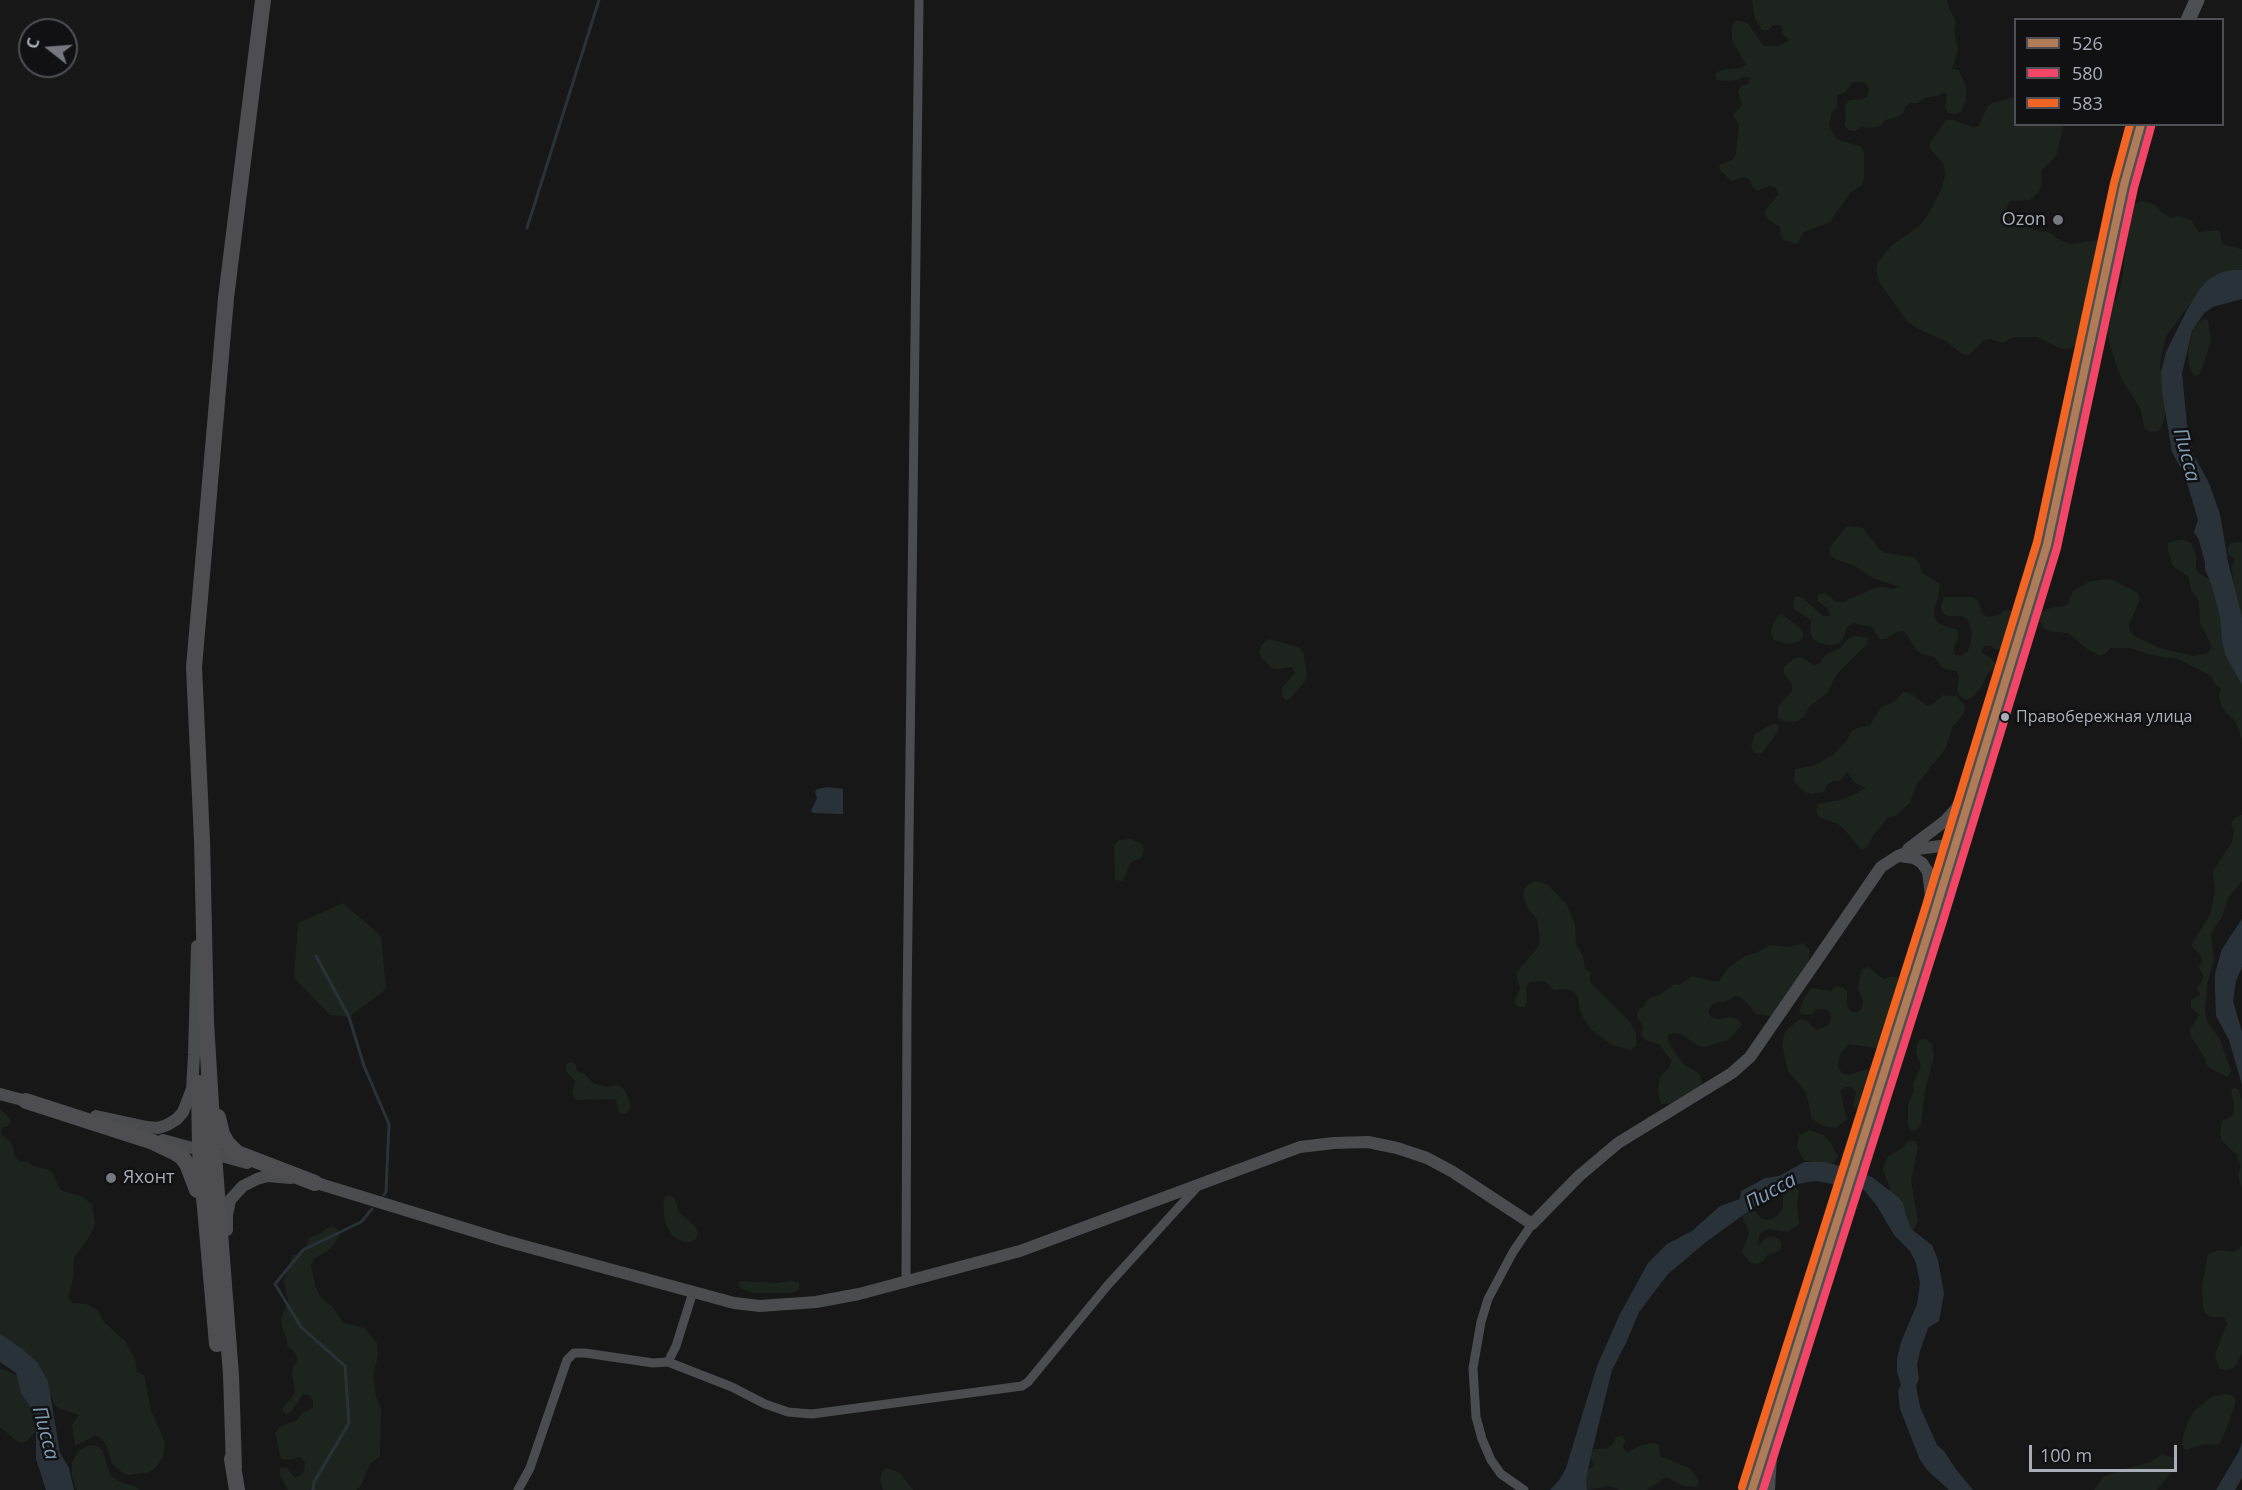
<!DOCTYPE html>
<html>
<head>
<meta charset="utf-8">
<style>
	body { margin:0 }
	#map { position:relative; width:2242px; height:1490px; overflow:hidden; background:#171717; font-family:"Open Sans",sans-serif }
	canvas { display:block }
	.legend { position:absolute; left:2014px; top:18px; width:210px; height:108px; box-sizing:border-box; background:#111113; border:2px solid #4d4f55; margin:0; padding:8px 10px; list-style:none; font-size:18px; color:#a8adb8 }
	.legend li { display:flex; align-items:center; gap:12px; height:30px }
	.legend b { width:30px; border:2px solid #4d4f55 }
	.north { position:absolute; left:18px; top:18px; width:60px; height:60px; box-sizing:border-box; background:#111113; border:2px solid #4d4f55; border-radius:50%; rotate:287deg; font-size:16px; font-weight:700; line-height:24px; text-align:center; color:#a8adb8 }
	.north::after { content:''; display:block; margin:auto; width:21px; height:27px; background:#757880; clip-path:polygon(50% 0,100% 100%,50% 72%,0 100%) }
	.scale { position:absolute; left:2029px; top:1445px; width:148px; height:27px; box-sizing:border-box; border:3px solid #a8adb8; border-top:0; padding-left:8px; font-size:18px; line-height:21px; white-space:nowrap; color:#a8adb8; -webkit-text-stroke:4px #111113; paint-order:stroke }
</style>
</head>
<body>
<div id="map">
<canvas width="2242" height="1490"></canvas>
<ul class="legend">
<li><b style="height:8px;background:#b07c57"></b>526</li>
<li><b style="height:8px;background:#f34667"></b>580</li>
<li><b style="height:8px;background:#f26522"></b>583</li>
</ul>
<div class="north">С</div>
<div class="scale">100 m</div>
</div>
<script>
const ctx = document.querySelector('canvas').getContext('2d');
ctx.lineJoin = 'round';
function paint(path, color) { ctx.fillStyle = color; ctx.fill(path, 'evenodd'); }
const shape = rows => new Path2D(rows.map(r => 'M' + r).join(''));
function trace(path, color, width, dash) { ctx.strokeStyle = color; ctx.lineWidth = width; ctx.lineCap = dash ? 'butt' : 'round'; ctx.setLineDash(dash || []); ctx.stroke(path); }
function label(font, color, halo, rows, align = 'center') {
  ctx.font = font + ' "Open Sans",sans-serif'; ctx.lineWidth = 5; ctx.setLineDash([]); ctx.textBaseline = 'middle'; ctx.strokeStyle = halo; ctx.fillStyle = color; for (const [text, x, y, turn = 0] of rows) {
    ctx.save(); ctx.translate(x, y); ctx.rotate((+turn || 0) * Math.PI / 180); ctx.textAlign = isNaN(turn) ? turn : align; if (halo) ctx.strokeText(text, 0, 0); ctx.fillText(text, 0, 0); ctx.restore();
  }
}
paint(shape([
	[1752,0,1947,0,1949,9,1956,21,1954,30,1958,50,1952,69,1959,70,1966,87,1966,100,1961,112,1955,114,1948,113,1945,107,1947,94,1943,93,1937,96,1924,98,1918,103,1911,103,1905,107,1904,113,1898,117,1885,120,1881,125,1874,128,1861,127,1855,131,1849,130,1844,126,1846,120,1845,106,1849,100,1863,99,1868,96,1869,89,1866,83,1853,82,1844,93,1837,95,1837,107,1832,112,1829,125,1835,137,1841,141,1860,146,1864,152,1864,179,1862,185,1850,193,1830,222,1804,232,1797,244,1784,240,1780,234,1780,227,1769,220,1765,214,1767,208,1779,194,1776,188,1770,186,1757,191,1752,186,1750,180,1744,177,1731,181,1721,171,1719,165,1732,160,1736,154,1739,125,1733,115,1742,105,1738,92,1741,86,1748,84,1750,78,1743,77,1737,80,1723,81,1717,80,1715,74,1721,70,1741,68,1746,64,1732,41,1732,27,1735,21,1742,21,1748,24,1764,46,1778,46,1790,40,1782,34,1783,28,1779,25,1773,25,1769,30,1762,30,1755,18],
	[2015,97,2016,124,2062,125,2063,129,2056,156,2041,171,2042,184,2040,190,2030,200,2010,201,2007,208,2010,214,2022,219,2031,229,2051,233,2056,238,2071,244,2098,240,2103,244,2104,251,2084,337,2080,343,2069,349,2062,349,2037,337,2014,337,2002,343,1989,339,1983,341,1969,355,1962,354,1946,341,1918,329,1907,321,1879,282,1876,269,1878,262,1891,246,1919,226,1928,215,1942,188,1945,175,1944,164,1930,149,1930,143,1946,120,1953,120,1972,127,1979,126,1987,107,1992,103],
	[2140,201,2154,204,2163,214,2171,218,2178,216,2191,220,2199,232,2219,230,2223,245,2242,249,2242,278,2202,288,2166,336,2160,364,2166,412,2162,426,2158,431,2151,432,2145,429,2140,408,2121,378,2109,343,2108,329,2114,303,2121,286,2131,210,2134,204],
	[2202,319,2208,320,2211,341,2200,374,2194,377,2189,365,2188,351,2193,330],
	[1847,526,1863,528,1880,550,1886,553,1913,557,1919,562,1922,573,1940,584,1938,597,1934,610,1934,617,1938,623,1957,630,1959,636,1953,649,1955,655,1962,656,1967,652,1970,646,1972,632,1967,619,1961,616,1947,616,1942,612,1941,605,1945,597,1972,597,1978,600,1982,613,1987,617,2000,615,2005,610,2012,611,2015,617,2015,626,2011,638,2003,649,1996,650,1991,646,1984,646,1981,652,1992,659,1996,665,1987,675,1981,688,1972,698,1965,700,1960,696,1957,690,1959,676,1956,671,1942,668,1935,657,1922,654,1916,650,1904,631,1897,632,1886,639,1879,639,1872,627,1853,623,1847,627,1843,639,1838,644,1831,645,1819,643,1813,639,1810,633,1811,620,1794,609,1793,602,1796,596,1803,598,1823,616,1830,616,1828,609,1817,601,1818,594,1825,593,1836,602,1843,602,1875,588,1881,587,1894,589,1899,587,1873,578,1855,566,1835,559,1830,555,1829,548],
	[2181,539,2191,543,2196,555,2196,569,2200,574,2212,581,2242,684,2242,740,2236,722,2222,708,2219,695,2221,688,2216,685,2211,676,2178,659,2151,655,2130,648,2110,648,2105,654,2099,655,2087,649,2068,633,2048,631,2042,627,2040,621,2041,614,2046,609,2067,605,2073,591,2091,581,2111,579,2138,593,2140,600,2129,624,2130,631,2134,636,2160,648,2181,653,2194,656,2208,653,2212,647,2200,623,2199,601,2191,590,2188,576,2176,569,2172,564,2168,550,2168,543],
	[2238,542,2242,543,2242,623,2238,615,2233,580,2232,566,2235,559,2229,555,2227,549,2231,543],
	[1782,614,1801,629,1804,636,1800,641,1787,644,1774,640,1771,634,1772,627,1778,615],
	[1856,636,1868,638,1867,644,1837,674,1827,693,1811,705,1803,717,1798,721,1784,722,1778,717,1778,706,1792,691,1792,684,1784,674,1784,667,1795,658,1802,658,1814,665,1821,663,1822,659,1827,654,1840,648,1849,638],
	[1269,639,1295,646,1301,649,1304,655,1307,675,1305,681,1292,697,1286,701,1282,695,1282,688,1295,673,1292,667,1279,669,1272,668,1262,658,1259,652,1261,645],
	[1903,692,1910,693,1927,706,1933,704,1943,695,1956,696,1965,706,1964,713,1952,728,1946,748,1917,784,1910,803,1895,816,1888,817,1873,836,1867,848,1861,849,1843,828,1838,824,1819,817,1816,811,1818,804,1845,799,1866,788,1855,783,1847,772,1840,781,1833,781,1827,785,1824,792,1811,794,1805,792,1794,782,1795,769,1815,765,1833,755,1847,740,1851,732,1857,728,1870,725,1881,707,1894,702],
	[1774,723,1779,726,1777,733,1761,754,1754,753,1751,747,1755,734],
	[2242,815,2242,881,2228,898,2222,917,2211,934,2214,960,2208,980,2205,1009,2207,1022,2220,1039,2231,1071,2228,1077,2209,1068,2206,1063,2206,1059,2191,1037,2190,1029,2199,1015,2191,1007,2191,1000,2200,995,2197,988,2204,977,2199,967,2202,961,2200,955,2191,945,2210,915,2215,892,2213,871,2232,842,2234,831,2231,824,2234,818],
	[1130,839,1142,844,1144,850,1142,857,1130,863,1126,875,1122,881,1115,880,1114,845,1119,840],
	[1535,881,1548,885,1567,905,1575,924,1576,944,1583,956,1585,969,1590,972,1590,982,1629,1021,1636,1033,1636,1046,1631,1050,1612,1045,1590,1029,1580,1011,1578,996,1573,991,1567,989,1554,990,1544,981,1530,982,1526,987,1527,1001,1525,1007,1518,1007,1514,1002,1520,989,1516,973,1538,947,1540,940,1537,919,1528,909,1523,896,1524,889,1529,884],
	[343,903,381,936,386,989,349,1017,330,1015,294,978,298,923],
	[1803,943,1810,951,1808,964,1781,1005,1770,1016,1756,1014,1742,998,1736,996,1724,1002,1717,1002,1712,1005,1708,1011,1711,1017,1718,1019,1731,1017,1738,1019,1742,1025,1728,1040,1705,1047,1699,1046,1681,1034,1674,1033,1668,1035,1668,1042,1684,1065,1696,1071,1701,1076,1702,1083,1699,1089,1675,1103,1661,1104,1658,1091,1660,1077,1670,1067,1671,1060,1659,1044,1645,1040,1641,1034,1643,1027,1637,1015,1639,1009,1645,1006,1646,1001,1651,997,1658,996,1674,984,1680,985,1691,976,1718,982,1730,966,1745,956,1758,952,1770,945,1790,947],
	[1869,967,1879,976,1885,979,1891,976,1898,978,1900,984,1893,1003,1887,1032,1882,1045,1876,1048,1849,1044,1840,1054,1838,1067,1842,1073,1848,1075,1868,1069,1874,1073,1864,1105,1858,1110,1853,1106,1856,1092,1852,1087,1845,1087,1840,1091,1847,1119,1836,1128,1823,1126,1812,1119,1806,1092,1788,1071,1782,1045,1785,1031,1800,1019,1806,1020,1816,1030,1829,1025,1831,1018,1829,1012,1824,1009,1817,1009,1812,1014,1805,1015,1799,1013,1803,1000,1811,988,1831,991,1836,986,1842,987,1847,991,1847,1005,1850,1011,1857,1013,1862,1008,1863,1002,1858,989,1860,975,1862,969],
	[1926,1039,1932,1044,1934,1057,1925,1090,1921,1125,1917,1130,1911,1131,1908,1125,1908,1104,1914,1091,1913,1084,1921,1066,1916,1053,1917,1046,1920,1040],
	[572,1062,576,1065,577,1071,584,1073,593,1083,606,1087,619,1085,625,1090,630,1102,630,1109,626,1114,619,1113,616,1099,576,1100,572,1094,575,1081,566,1071,566,1064],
	[2233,1088,2238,1089,2242,1100,2242,1190,2238,1174,2241,1167,2237,1155,2222,1141,2220,1134,2222,1121,2232,1116,2234,1111,2234,1104,2231,1090],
	[0,1109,11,1120,8,1126,2,1128,1,1134,12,1143,15,1157,20,1162,28,1162,33,1166,47,1169,53,1173,58,1186,62,1191,81,1196,92,1204,95,1224,90,1236,74,1258,73,1278,68,1298,72,1303,86,1304,98,1310,104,1322,125,1341,135,1359,137,1372,144,1375,151,1410,165,1442,163,1457,155,1468,150,1472,129,1475,123,1473,112,1464,106,1444,96,1435,75,1446,72,1425,79,1415,60,1409,55,1405,47,1386,0,1339],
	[1810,1130,1823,1135,1832,1145,1838,1157,1829,1167,1804,1160,1797,1148,1799,1135],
	[1909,1141,1916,1141,1918,1148,1911,1181,1918,1221,1912,1233,1888,1194,1890,1188,1883,1169,1888,1156,1901,1149],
	[1795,1186,1799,1191,1797,1204,1799,1224,1788,1232,1768,1229,1762,1232,1759,1237,1758,1246,1766,1238,1773,1236,1779,1239,1782,1245,1779,1251,1767,1255,1763,1261,1757,1264,1750,1263,1742,1252,1749,1233,1741,1214,1752,1208,1761,1218,1767,1220,1774,1218,1779,1214,1783,1208,1783,1192],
	[670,1195,675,1199,679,1212,695,1226,698,1232,696,1239,691,1242,684,1242,672,1236,665,1223,663,1203,665,1196],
	[333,1226,338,1230,339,1237,331,1248,314,1259,311,1266,315,1286,321,1298,332,1306,343,1323,364,1328,377,1343,378,1356,373,1376,376,1396,381,1409,380,1456,370,1464,361,1486,356,1490,288,1490,280,1475,280,1468,286,1467,295,1478,301,1475,304,1470,305,1463,301,1457,288,1460,281,1459,275,1433,279,1427,298,1420,301,1414,313,1407,313,1400,309,1395,303,1394,292,1411,286,1415,282,1409,295,1393,292,1374,293,1367,297,1362,297,1355,287,1345,287,1339,282,1326,281,1319,288,1300,284,1281,293,1255,299,1255,305,1251,309,1238,322,1233,326,1228],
	[2242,1245,2242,1353,2237,1364,2232,1369,2225,1370,2219,1368,2215,1355,2227,1323,2224,1317,2211,1317,2205,1313,2203,1307,2202,1286,2208,1254,2218,1250,2232,1252,2238,1250],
	[743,1281,775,1283,793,1281,799,1283,799,1290,793,1293,753,1293,740,1288,738,1282],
	[0,1368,15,1374,33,1401,38,1427,35,1433,25,1442,18,1442,0,1427],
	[2227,1394,2233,1396,2236,1402,2222,1440,2218,1445,2204,1444,2185,1450,2182,1444,2183,1437,2187,1424,2194,1411,2213,1396],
	[1622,1435,1625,1441,1623,1448,1627,1453,1639,1446,1652,1443,1659,1445,1660,1456,1691,1469,1699,1481,1697,1487,1684,1486,1666,1477,1647,1490,1620,1490,1610,1486,1586,1490,1585,1471,1594,1466,1590,1455,1594,1449,1608,1448,1613,1444,1616,1437],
	[90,1445,97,1446,102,1450,111,1476,122,1483,135,1486,139,1490,77,1490,72,1477,72,1463,78,1451],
	[2162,1454,2175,1458,2176,1467,2157,1490,2094,1490,2103,1477,2125,1469,2151,1462],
	[887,1468,900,1473,913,1490,883,1490,880,1479,882,1472]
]), '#1d241e');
paint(shape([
	[2231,270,2242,270,2242,299,2213,307,2204,313,2192,331,2182,373,2187,425,2192,452,2209,483,2220,514,2228,562,2242,617,2242,685,2225,654,2222,641,2220,617,2211,583,2205,570,2205,563,2199,540,2194,532,2198,520,2185,476,2172,452,2162,392,2161,372,2166,352,2188,308,2199,290,2208,280,2220,273],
	[828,787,843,789,843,814,813,813,811,811,817,798,815,792,817,789],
	[2242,919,2242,967,2236,981,2233,1001,2242,1032,2242,1085,2229,1040,2216,1016,2215,988,2215,974,2222,949],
	[1804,1162,1825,1162,1840,1166,1872,1177,1899,1198,1903,1203,1906,1216,1911,1229,1932,1245,1938,1260,1944,1294,1939,1321,1928,1328,1920,1351,1917,1365,1919,1379,1916,1386,1920,1407,1937,1445,1944,1451,1955,1468,1973,1490,1949,1490,1928,1471,1920,1460,1900,1409,1898,1391,1901,1385,1897,1372,1897,1359,1901,1342,1917,1304,1920,1283,1916,1263,1910,1251,1894,1235,1877,1206,1864,1190,1816,1181,1803,1183,1791,1186,1782,1192,1772,1194,1706,1242,1668,1274,1639,1312,1626,1343,1612,1370,1590,1460,1586,1480,1587,1490,1550,1490,1560,1479,1566,1468,1597,1366,1620,1314,1648,1263,1667,1244,1692,1231,1720,1206,1740,1199,1741,1191,1747,1188,1765,1178,1779,1176],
	[0,1334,22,1349,37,1362,48,1381,60,1453,69,1468,74,1490,46,1490,36,1459,36,1416,21,1393,16,1373,0,1362],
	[2242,1442,2242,1478,2235,1490,2216,1490,2239,1451]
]), '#2a3239');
trace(shape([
	[527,228,599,0],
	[316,956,349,1017,364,1066,389,1124,386,1192,384,1195],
	[313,1490,314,1482,349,1423,345,1366,301,1327,275,1284,303,1250,361,1222,372,1209]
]), '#2a3239', 3);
trace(shape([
	[906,1281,907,1009,919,0],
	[668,1362,732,1387,765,1404,788,1412,812,1414,1022,1386,1028,1382,1107,1286,1198,1186],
	[518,1490,530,1468,567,1360,574,1353,585,1353,653,1363,668,1362,676,1346,693,1292],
	[1524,1490,1501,1474,1491,1460,1482,1439,1476,1417,1473,1368,1481,1322,1488,1299,1513,1252,1532,1224]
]), '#4b4c50', 9);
trace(shape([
	[1908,849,1945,821,1956,809,1969,787],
	[1900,856,1914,858,1922,863,1928,872,1933,912],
	[0,1094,34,1103],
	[96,1116,147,1127,158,1128,167,1125,177,1119,183,1112,192,1089,194,1055,197,946],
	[163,1140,247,1163],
	[307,1180,506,1241,734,1303,760,1306,816,1302,859,1294,1020,1251,1300,1147,1334,1143,1368,1142,1397,1148,1427,1158,1453,1172,1532,1224,1579,1176,1618,1143,1732,1073,1750,1057,1881,867,1898,856,1917,849,1956,844],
	[227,1230,227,1215,230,1200,243,1186,257,1179,267,1176,291,1178],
	[1769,1490,1772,1440]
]), '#4b4c50', 12);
trace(shape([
	[2188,20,2197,0],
	[1752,1490,1933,918,2047,545,2124,185,2141,124]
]), '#4d4f52', 15);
trace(shape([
	[199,1083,200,1151,217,1344],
	[26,1101,153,1142,174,1152,182,1157,187,1164,197,1190],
	[218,1117,222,1134,227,1143,237,1153,315,1183],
	[232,1459,237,1490],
	[234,1468,231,1375,214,1155,206,1022,202,840,194,667,226,298,263,0]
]), '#4e4e52', 16);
trace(shape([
	[1752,1490,1933,918,2047,545,2124,185,2141,124]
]), '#b07c57', 8);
trace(shape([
	[1763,1490,1943,921,2057,548,2134,188,2151,127]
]), '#f34667', 8);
trace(shape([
	[1742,1487,1923,915,2037,542,2114,183,2130,124]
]), '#f26522', 8);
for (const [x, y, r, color] of [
	[2058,220,6,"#757880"],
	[2005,717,5,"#a8adb8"],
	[111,1178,6,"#757880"]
]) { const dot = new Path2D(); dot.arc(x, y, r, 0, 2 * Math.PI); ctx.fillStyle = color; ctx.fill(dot); trace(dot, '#111113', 2); }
label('16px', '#a8adb8', '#111113', [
	["Правобережная улица",2016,717]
], 'left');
label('18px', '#a8adb8', '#111113', [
	["Ozon",2046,220],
	["Яхонт",123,1178,"left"]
], 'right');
label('italic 20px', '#7f9bb3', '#111113', [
	["Писса",2186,455,75],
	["Писса",1771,1192,-29],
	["Писса",45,1433,75]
]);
</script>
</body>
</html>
